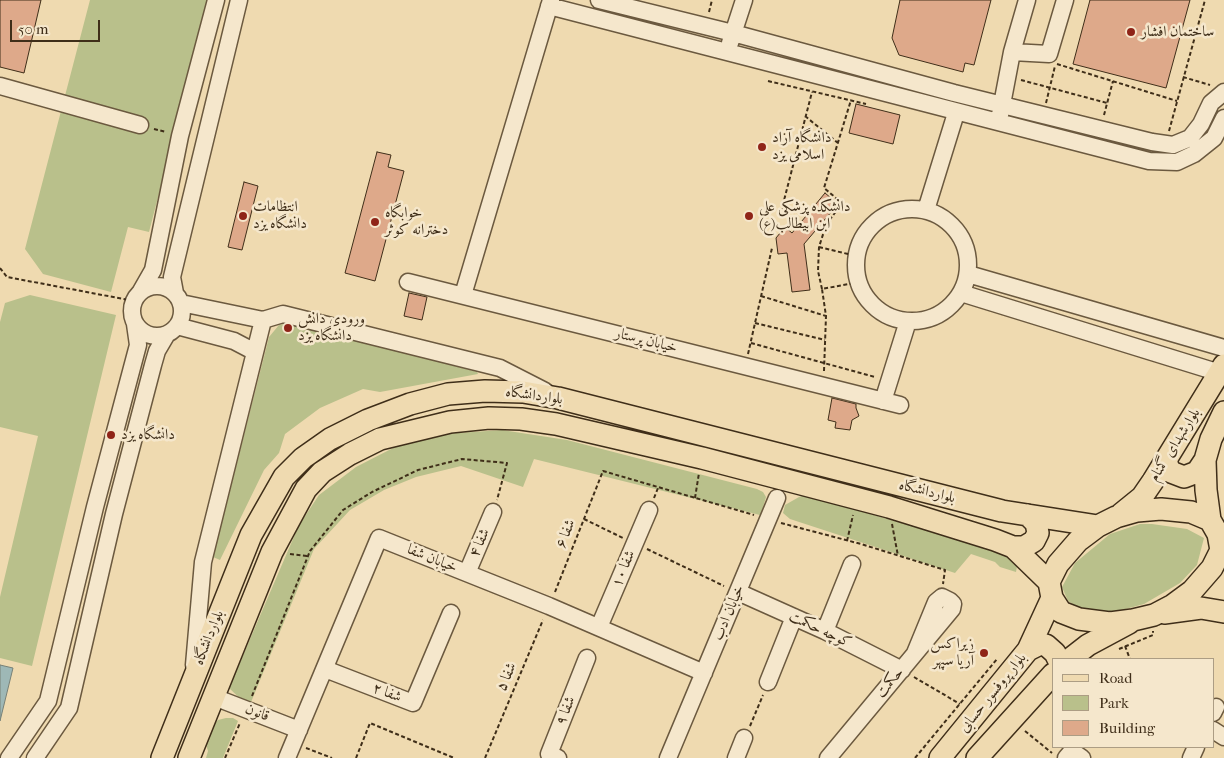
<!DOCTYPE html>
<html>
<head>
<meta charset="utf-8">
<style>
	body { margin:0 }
	#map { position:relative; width:1224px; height:758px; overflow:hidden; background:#efdab0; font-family:"IM FELL French Canon",serif }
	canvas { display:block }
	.legend { position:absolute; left:1052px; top:658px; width:162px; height:90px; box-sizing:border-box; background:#f5e7cc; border:1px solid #ac9d84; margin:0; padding:6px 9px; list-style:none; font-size:15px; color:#3f2e19 }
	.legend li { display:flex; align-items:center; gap:10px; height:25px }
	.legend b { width:25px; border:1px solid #ac9d84 }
	.scale { position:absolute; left:10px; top:20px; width:90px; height:22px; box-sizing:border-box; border:2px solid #3f2e19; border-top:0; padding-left:6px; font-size:15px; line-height:18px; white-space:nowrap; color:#3f2e19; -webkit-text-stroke:4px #f5e7cc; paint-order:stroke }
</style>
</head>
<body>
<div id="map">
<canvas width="1224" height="758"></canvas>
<ul class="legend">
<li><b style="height:6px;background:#efdab0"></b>Road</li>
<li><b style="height:14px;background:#b9c08b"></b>Park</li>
<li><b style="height:14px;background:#dea98a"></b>Building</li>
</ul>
<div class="scale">50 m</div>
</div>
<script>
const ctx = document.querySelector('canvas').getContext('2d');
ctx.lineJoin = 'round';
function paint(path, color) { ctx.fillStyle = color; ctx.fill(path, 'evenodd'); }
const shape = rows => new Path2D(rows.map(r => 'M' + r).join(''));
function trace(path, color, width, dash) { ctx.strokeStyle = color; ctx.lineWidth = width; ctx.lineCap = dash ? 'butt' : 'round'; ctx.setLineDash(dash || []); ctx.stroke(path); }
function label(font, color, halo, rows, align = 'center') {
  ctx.font = font + ' "IM FELL French Canon",Amiri,serif'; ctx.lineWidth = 5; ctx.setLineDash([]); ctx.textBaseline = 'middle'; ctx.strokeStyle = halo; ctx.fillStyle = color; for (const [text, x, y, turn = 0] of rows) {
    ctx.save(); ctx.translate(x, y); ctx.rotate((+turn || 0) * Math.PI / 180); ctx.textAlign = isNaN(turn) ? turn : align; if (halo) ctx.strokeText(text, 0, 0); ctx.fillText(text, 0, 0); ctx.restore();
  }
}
paint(shape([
	[90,0,209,0,149,232,128,227,111,292,43,274,25,249],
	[30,295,116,315,32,666,0,658,0,597,38,436,0,427,0,322,5,303],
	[291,322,477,372,478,374,380,392,363,389,320,408,285,434,279,453,264,470,220,560,213,557,269,337,279,325],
	[502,430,567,440,757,489,763,492,766,497,762,511,760,515,534,459,523,487,461,466,416,477,384,490,350,510,314,549,249,707,229,688,299,525,319,495,356,467,395,447,443,434],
	[805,495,988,548,1008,557,1017,566,1016,572,1000,567,995,562,971,554,955,573,790,519,783,513,785,505,799,497],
	[1140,524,1152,524,1187,529,1204,538,1197,565,1180,583,1144,604,1111,613,1081,609,1068,601,1062,587,1075,563,1110,534],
	[226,718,233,718,238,721,223,758,206,758,208,751,206,745,215,723,218,720]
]), '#b9c08b');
const water = shape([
	[0,665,13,668,0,721,0,665]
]);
paint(water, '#9eb8b6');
trace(water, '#788177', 1);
const building = shape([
	[0,0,41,0,24,73,0,67,0,0],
	[900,0,991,0,974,65,965,63,963,72,899,55,892,38,900,0],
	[1090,0,1190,0,1166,88,1073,64,1090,0],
	[856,104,900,115,893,144,849,133,856,104],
	[377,152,391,155,388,167,404,171,375,281,345,273,377,152],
	[244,182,258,186,242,250,228,247,244,182],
	[825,193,838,204,804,244,810,290,792,292,787,253,778,254,776,238,785,227,792,233,825,193],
	[409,293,427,297,422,320,404,316,409,293],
	[832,398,856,404,856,408,859,416,852,420,850,430,835,428,836,422,828,420,832,398]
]);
paint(building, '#dea98a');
trace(building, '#3f2e19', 1);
const minor = shape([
	[599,0,733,33,954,93,1152,142,1173,145,1190,138,1201,124,1211,103,1224,92],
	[549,6,1149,161,1177,162,1194,154,1214,138,1224,118],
	[730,43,744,0],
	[1012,52,1049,54,1065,0],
	[0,86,140,125],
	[1000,115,1012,52,1027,0],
	'856 265a56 56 0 1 1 112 0a56 56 0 1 1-112 0Z',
	[926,210,956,113],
	[968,274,1224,348],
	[408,282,900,405],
	'132 311a25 25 0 1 1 50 0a25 25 0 1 1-50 0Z',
	[141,291,153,270,180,136,216,0],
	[175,293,172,277,239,0],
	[961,293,1220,373],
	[463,295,551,0],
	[181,303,263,320],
	[177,326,234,341,255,352],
	[883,401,908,321],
	[467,573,493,512],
	[738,592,825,631,902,670],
	[599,627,649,510],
	[825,631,852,564],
	[194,665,203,562,263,320,283,314,500,368,545,391],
	[325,669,413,703,451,613],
	[768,682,794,617],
	[214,697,299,730],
	[1213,713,1216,707],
	[1213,730,1224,737],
	[9,758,48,701,95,507,138,345,135,324],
	[35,758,69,708,114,514,153,365,157,351,167,334],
	[287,758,379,538,549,606,704,673],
	[558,758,549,754,587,658],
	[668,758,777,498],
	[736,758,744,738],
	[828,758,952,609,953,604,950,601,942,597,936,602,915,653],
	[1066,758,1072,751,1082,758],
	[1191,758,1196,747]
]);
const major = shape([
	[1167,458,1167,465,1171,472,1184,477,1197,472,1205,460],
	[1161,509,1191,512,1210,520,1218,534,1221,550,1212,568,1192,591,1173,605,1154,615,1133,620,1110,623,1079,619,1061,612,1052,598,1049,582,1058,564,1078,541,1098,526,1116,517,1137,511,1161,509],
	[1121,514,1142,497,1153,481,1224,365],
	[1210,520,1206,490,1205,460,1211,439,1224,412],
	[1013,547,1024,547,1034,541,1038,533,1036,523,1028,515],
	[1164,613,1201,608,1224,612],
	[1028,650,1040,644,1046,645,1055,653,1058,659],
	[1070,659,1088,645,1129,623],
	[162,758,251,535,284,477,303,458,330,439,368,420,410,404,448,394,485,391,523,392,558,398,1002,511,1098,526],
	[189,758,272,552,306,489,322,472,350,454,380,439,450,422,489,418,521,419,556,424,702,458,889,507,995,540,1013,547,1049,582],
	[940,758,1028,650,1052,598],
	[977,758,1053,674]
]);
trace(minor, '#6b593f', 19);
trace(major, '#3f2e19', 24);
trace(shape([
	[709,12,712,0],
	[1057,64,1177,101],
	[1183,77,1210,85],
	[1021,80,1107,103],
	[768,81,866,104],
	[1046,103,1055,66],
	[1104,115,1113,81],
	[805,116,838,143],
	[154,129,166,132],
	[1169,131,1205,0],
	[781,212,812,92],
	[819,247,856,256],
	[0,268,7,277,129,300],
	[822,289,818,271,819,247,826,225,842,203,824,188,851,100],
	[761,296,826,316],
	[755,323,825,340],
	[751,343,875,377],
	[748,354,772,248],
	[824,371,826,316,822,289,859,282],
	[654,498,658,488],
	[695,498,699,473],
	[584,519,623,538],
	[781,523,861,544,945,570,943,584],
	[892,524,898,556],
	[847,541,853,515],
	[647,549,724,586],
	[290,554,307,556],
	[555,592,603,471,754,515],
	[1125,646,1130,659],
	[1119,649,1153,635,1153,631],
	[914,677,960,704],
	[252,696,310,551,343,510,372,492,418,470,462,459,507,463,497,500],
	[750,726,763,695],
	[1025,731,1052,753],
	[306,748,332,758],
	[225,758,240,723],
	[356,758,370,723,454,758],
	[485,758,543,620],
	[915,758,997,659]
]), '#3f2e19', 2, [4, 2.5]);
trace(minor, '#f5e7cc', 16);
trace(major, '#efdab0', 21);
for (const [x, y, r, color] of [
	[1131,32,5,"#8f2418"],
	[762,147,5,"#8f2418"],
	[243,216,5,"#8f2418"],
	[749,216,5,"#8f2418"],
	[375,222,5,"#8f2418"],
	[288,328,5,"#8f2418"],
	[111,435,5,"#8f2418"],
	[984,653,5,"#8f2418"]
]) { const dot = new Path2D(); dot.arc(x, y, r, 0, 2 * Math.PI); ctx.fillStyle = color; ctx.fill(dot); trace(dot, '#f5e7cc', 2); }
label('15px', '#3f2e19', '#f5e7cc', [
	["ساختمان افشار",1141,32],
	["دانشگاه آزاد",772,138],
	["اسلامی یزد",772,155],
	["انتظامات",253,207],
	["دانشگاه یزد",253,224],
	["دانشکده پزشکی علی",759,207],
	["ابن ابیطالب(ع)",759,224],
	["خوابگاه",385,213],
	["دخترانه کوثر",385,230],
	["ورودی دانش",298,319],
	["دانشگاه یزد",298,336],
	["دانشگاه یزد",121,435],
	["زیراکس",974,644,"right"],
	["آریا سپهر",974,661,"right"]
], 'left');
label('15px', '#3f2e19', '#f5e7cc', [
	["خیابان پرستار",646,341,14],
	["بلواردانشگاه",534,396,8],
	["بلوارشهدای گمنام",1175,445,-58],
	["بلواردانشگاه",927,492,14],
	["شفا ۶",566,534,-68],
	["شفا ۴",480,543,-66],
	["خیابان شفا",432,559,22],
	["شفا ۱۰",624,569,-67],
	["خیابان ادب",729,613,-67],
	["کوچه حکمت",820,630,25],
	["بلواردانشگاه",209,638,-68],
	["شفا ۵",507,677,-67],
	["حکمت",890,683,-50],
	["شفا ۲",387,693,21],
	["بلوار پروفسور حسابی",993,693,-51],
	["شفا ۹",566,711,-68],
	["قانون",257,713,21]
]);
</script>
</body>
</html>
